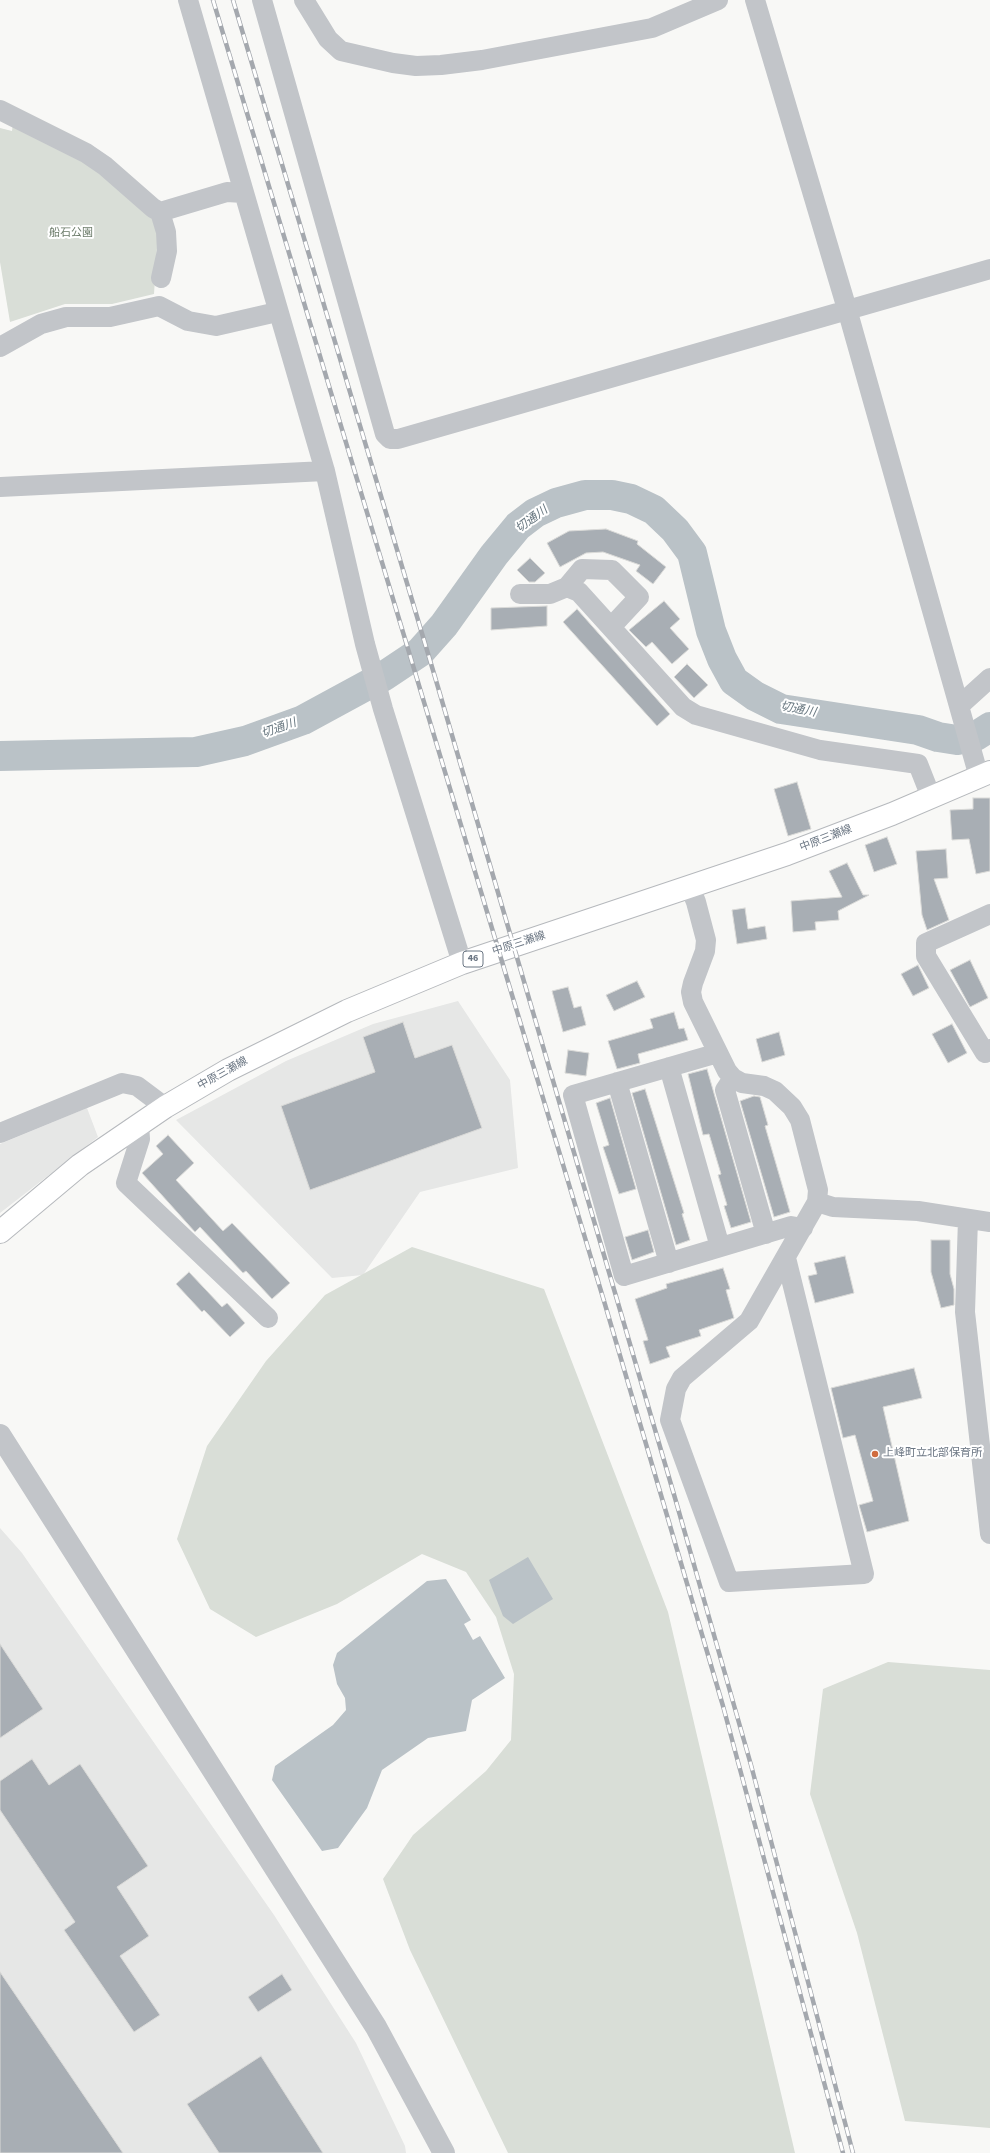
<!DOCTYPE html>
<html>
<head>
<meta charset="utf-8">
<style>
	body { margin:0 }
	canvas { display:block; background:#f8f8f6 }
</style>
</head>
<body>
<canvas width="990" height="2153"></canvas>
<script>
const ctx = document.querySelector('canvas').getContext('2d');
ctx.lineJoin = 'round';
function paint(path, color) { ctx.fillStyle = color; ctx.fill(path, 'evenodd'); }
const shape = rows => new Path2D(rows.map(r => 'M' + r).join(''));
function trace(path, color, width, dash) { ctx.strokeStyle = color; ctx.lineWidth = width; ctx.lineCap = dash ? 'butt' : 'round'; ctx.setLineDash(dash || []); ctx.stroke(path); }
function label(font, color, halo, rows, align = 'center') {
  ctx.font = font + ' "Source Sans 3","Noto Sans JP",sans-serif'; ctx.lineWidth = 4; ctx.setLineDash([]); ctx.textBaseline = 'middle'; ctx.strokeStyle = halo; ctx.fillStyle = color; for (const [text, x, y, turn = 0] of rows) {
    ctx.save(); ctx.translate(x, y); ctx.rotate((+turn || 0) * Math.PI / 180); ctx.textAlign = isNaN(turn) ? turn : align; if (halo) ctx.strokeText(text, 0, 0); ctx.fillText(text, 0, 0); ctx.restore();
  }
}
paint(shape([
	[458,1001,510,1080,518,1168,420,1192,363,1275,332,1278,176,1120,286,1061,373,1024],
	[87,1108,98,1137,0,1213,0,1144],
	[0,1528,22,1553,274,1915,356,2043,405,2146,406,2153,0,2153]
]), '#e6e7e6');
paint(shape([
	[13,123,91,160,159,218,154,294,112,304,65,304,10,322,0,262,0,128,12,131],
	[412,1247,544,1289,668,1612,795,2153,508,2153,410,1950,383,1879,413,1835,486,1771,511,1740,514,1674,496,1617,466,1572,422,1554,337,1604,256,1637,210,1609,177,1539,207,1446,266,1361,325,1295],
	[888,1662,990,1670,990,2128,905,2121,857,1933,810,1794,823,1689]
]), '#d9ded7');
paint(shape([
	[528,1557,553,1599,513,1624,503,1616,489,1580],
	[446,1579,471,1620,464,1624,473,1640,480,1636,505,1678,472,1700,466,1731,428,1738,382,1770,367,1808,338,1848,322,1851,272,1780,275,1766,333,1725,346,1710,345,1698,337,1684,333,1665,337,1653,427,1581]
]), '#bac2c7');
trace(shape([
	[0,756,196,752,245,741,303,720,384,676,420,652,444,625,494,555,518,526,535,513,556,503,585,495,612,495,631,499,654,510,675,530,692,553,711,631,722,659,734,681,755,696,781,709,918,730,938,737,957,740,976,736,990,727]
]), '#bac2c7', 30);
const building = shape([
	[606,529,638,541,637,544,666,567,653,584,636,571,640,565,603,552,586,553,560,567,547,543,569,531,606,529],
	[530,558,545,573,535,582,529,582,517,570,530,558],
	[664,601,680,619,670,628,689,649,672,664,652,642,646,647,629,630,664,601],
	[547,606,547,626,491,630,491,608,547,606],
	[577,609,670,714,657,726,563,622,577,609],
	[687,664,708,685,694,698,674,677,687,664],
	[797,782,811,829,788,836,774,789,797,782],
	[973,798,990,798,990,871,976,874,969,839,952,840,950,810,973,809,973,798],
	[887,837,897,864,874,872,865,845,887,837],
	[946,849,948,878,934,879,949,920,927,930,922,915,916,851,946,849],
	[847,863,863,895,869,895,838,911,839,920,815,922,816,930,793,932,791,901,842,897,829,871,847,863],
	[745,908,748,929,765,926,767,939,737,944,732,910,745,908],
	[970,960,988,998,970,1007,950,970,970,960],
	[918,965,929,988,913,996,901,974,918,965],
	[637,981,645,997,614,1011,606,995,637,981],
	[568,987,574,1008,581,1006,586,1025,563,1032,552,991,568,987],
	[674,1012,679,1029,684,1028,688,1040,638,1054,640,1063,617,1069,608,1041,653,1028,650,1019,674,1012],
	[403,1022,415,1058,452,1045,482,1128,310,1190,281,1106,375,1072,363,1037,403,1022],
	[952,1024,967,1053,948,1063,932,1034,952,1024],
	[779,1032,785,1055,762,1062,756,1039,779,1032],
	[568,1050,589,1053,586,1076,565,1073,568,1050],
	[707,1069,751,1222,731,1228,724,1206,727,1205,718,1175,721,1174,709,1134,703,1135,688,1074,707,1069],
	[645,1089,684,1213,682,1214,690,1240,676,1245,632,1093,645,1089],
	[754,1096,760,1097,768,1125,765,1126,790,1212,774,1217,740,1101,754,1096],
	[610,1098,636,1189,619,1194,603,1147,609,1145,596,1103,610,1098],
	[168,1135,194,1163,176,1180,223,1231,232,1223,290,1283,272,1299,246,1271,243,1273,200,1227,195,1232,142,1173,163,1154,156,1146,168,1135],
	[648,1230,654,1252,632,1260,625,1237,648,1230],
	[931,1240,950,1240,950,1274,954,1289,954,1305,941,1308,931,1272,931,1240],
	[845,1256,854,1293,815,1303,808,1276,817,1274,814,1263,845,1256],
	[723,1268,730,1289,726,1290,734,1318,699,1330,701,1336,666,1347,670,1357,650,1364,643,1341,648,1340,635,1299,667,1288,666,1284,723,1268],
	[189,1272,222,1307,227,1303,245,1323,230,1337,204,1310,202,1312,176,1284,189,1272],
	[914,1368,922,1398,883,1407,909,1521,867,1532,859,1505,873,1501,855,1435,843,1438,831,1388,914,1368],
	[0,1644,43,1709,0,1738,0,1644],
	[32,1759,49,1785,80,1764,148,1866,117,1887,149,1936,120,1956,160,2015,134,2032,64,1930,75,1922,0,1810,0,1781,32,1759],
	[0,1972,123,2153,0,2153,0,1972],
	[282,1974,292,1990,258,2012,248,1997,282,1974],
	[261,2056,323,2153,219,2153,187,2104,261,2056]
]);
paint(building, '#a8aeb4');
trace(building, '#dadad8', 1);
const primary = shape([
	[0,1232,80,1165,165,1107,228,1070,347,1011,462,963,787,854,892,814,990,772]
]);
trace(primary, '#b6b9bd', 24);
trace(shape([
	[188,0,325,471,365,644,383,709,462,963],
	[262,0,385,434,390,439,398,439,990,269],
	[304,0,328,39,341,51,393,63,416,66,441,65,482,60,652,28,718,0],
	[755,0,847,309,979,777],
	[0,110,86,153,105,166,153,208,160,212,227,192,243,193],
	[160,212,166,232,167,251,161,278],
	[0,347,41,324,66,317,110,317,159,306,188,321,216,326,277,312],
	[0,487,325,471],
	[567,587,579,592,683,707,696,715,820,750,918,764,931,797],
	[520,594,550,594,567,587,582,569,612,570,639,597,612,626],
	[959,706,990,678],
	[690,887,696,902,706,940,705,951,693,983,691,992,693,1002,727,1071,733,1078,742,1083,764,1086,775,1091,792,1107,800,1120,818,1190,817,1202,749,1321,682,1378,676,1389,670,1420,729,1582,864,1574,786,1258],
	[990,914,926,943,926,956,985,1053,990,1049],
	[718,1053,573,1095,624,1276,791,1226,803,1228],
	[669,1067,720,1247],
	[733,1078,725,1090,766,1234],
	[617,1082,669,1263],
	[139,1125,140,1139,126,1183,268,1318],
	[0,1133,122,1083,137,1086,165,1107],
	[817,1202,833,1207,918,1211,990,1222],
	[968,1219,965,1312,990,1534]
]), '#c2c5c9', 20);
trace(shape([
	[0,1435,376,2027,444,2153]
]), '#c2c5c9', 22);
trace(primary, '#fff', 22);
const rail = shape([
	[213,0,604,1301,723,1706,843,2153],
	[233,0,435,677,675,1498,751,1765,853,2153]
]);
trace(rail, '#a4a8ae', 4.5);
trace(rail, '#fff', 3, [9]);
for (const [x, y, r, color] of [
	[875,1454,4,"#d06c3e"]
]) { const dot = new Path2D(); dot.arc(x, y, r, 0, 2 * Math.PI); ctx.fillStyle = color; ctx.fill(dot); trace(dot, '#fff', 1.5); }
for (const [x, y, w] of [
	[473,959,20]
]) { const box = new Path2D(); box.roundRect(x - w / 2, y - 8, w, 16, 3); ctx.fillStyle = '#fff'; ctx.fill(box); trace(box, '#6b7683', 1); }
label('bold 10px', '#6b7683', null, [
	["46",473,959]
]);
label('11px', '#6b7b69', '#fff', [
	["船石公園",71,234]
]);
label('11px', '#6b7683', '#fff', [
	["中原三瀬線",826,839,-21],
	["中原三瀬線",519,944,-18],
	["中原三瀬線",223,1074,-29]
]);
label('11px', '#6b7683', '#fff', [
	["上峰町立北部保育所",883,1454]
], 'left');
label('italic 12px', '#67767f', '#fff', [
	["切通川",532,520,-36],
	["切通川",798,710,11],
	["切通川",279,729,-20]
]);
</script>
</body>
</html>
